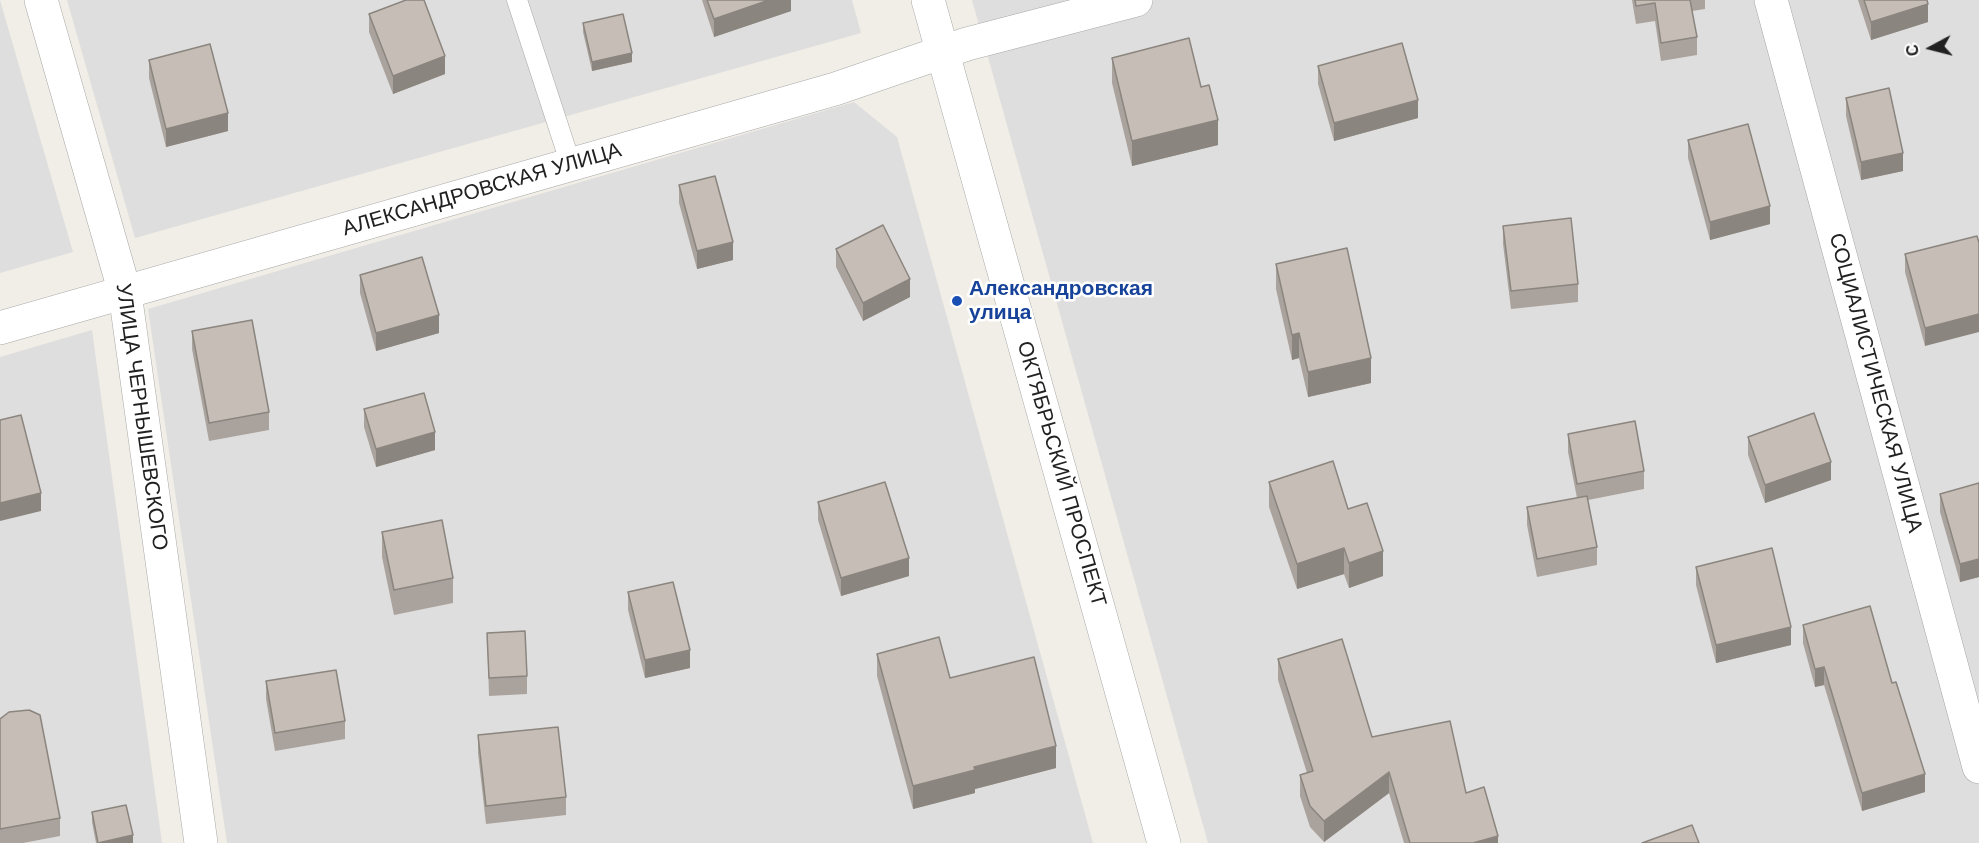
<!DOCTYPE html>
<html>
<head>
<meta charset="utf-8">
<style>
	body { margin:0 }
	#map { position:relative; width:1979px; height:843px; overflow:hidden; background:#f1eee7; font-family:Arial,sans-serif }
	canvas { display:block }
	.north { position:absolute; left:1901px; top:18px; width:60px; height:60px; -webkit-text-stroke:4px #fff; paint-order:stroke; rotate:263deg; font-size:16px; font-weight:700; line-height:24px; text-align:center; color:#212121 }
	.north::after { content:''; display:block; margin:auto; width:21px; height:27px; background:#212121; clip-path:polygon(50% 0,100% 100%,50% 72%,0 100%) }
</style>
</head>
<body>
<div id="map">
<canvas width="1979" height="843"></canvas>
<div class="north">С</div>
</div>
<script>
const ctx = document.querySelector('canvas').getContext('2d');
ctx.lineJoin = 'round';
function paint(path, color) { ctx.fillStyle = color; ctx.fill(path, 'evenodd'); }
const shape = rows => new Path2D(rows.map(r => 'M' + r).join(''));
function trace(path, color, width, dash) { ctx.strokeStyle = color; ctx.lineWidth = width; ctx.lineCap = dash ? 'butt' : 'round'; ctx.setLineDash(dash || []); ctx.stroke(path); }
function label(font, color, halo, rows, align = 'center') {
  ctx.font = font + ' Arial,sans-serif'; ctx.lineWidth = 5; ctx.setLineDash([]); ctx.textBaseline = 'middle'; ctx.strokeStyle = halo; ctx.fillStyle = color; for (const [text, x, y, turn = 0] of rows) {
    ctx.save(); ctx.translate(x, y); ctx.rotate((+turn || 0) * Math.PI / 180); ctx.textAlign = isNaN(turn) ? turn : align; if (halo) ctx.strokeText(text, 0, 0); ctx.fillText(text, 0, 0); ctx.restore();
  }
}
paint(shape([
	[0,0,73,252,0,273],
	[67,0,852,0,861,33,135,238],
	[972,0,1979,0,1979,843,1208,843],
	[854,102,897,137,1093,843,227,843,148,309],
	[92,330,162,843,0,843,0,357]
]), '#dfdede');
const service = shape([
	[517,0,571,165]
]);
const minor = shape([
	[41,0,125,293,201,843],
	[1771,0,1979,767],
	[943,52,967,44,1136,0]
]);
const tertiary = shape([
	[928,0,1164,843],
	[0,328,835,89,943,52]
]);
trace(service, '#a8a8a8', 21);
trace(minor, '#a8a8a8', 34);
trace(tertiary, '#a8a8a8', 34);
trace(service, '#fff', 20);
trace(minor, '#fff', 33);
trace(tertiary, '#fff', 33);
paint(shape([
	[702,0,791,0,791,11,714,37],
	[1632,0,1705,0,1705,9,1692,11,1697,37,1697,55,1661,61,1655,21,1636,24],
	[1858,0,1927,0,1928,22,1871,40],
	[369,14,445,74,393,94,369,32],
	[583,23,632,62,592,71,583,32],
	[1112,58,1201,87,1218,145,1132,166,1112,83],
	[149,60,228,131,166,147,149,78],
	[1318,66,1418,118,1334,141,1318,84],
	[1846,98,1903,171,1861,180,1846,116],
	[1688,140,1770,224,1710,240,1688,158],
	[679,185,733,260,697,269,679,203],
	[1503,226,1578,284,1578,302,1511,309,1503,244],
	[1977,236,1925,346,1905,272,1905,254],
	[836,249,910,297,863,321,836,267],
	[1276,264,1371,383,1308,397,1299,358,1292,360,1276,289],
	[360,275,439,333,376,351,360,293],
	[192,331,269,412,269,430,209,441,192,349],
	[364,409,435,450,376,467,364,427],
	[1568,434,1644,471,1644,489,1588,500,1597,547,1597,565,1537,577,1527,525,1527,507,1577,498,1568,452],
	[1748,437,1831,480,1765,503,1748,455],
	[1269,482,1348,509,1383,576,1349,588,1344,574,1297,589,1269,507],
	[1979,483,1979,577,1960,582,1940,512,1940,494],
	[818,502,909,576,841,596,818,520],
	[382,532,453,578,453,603,394,615,382,557],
	[1696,567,1791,645,1716,663,1696,585],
	[628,592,690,668,645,678,628,610],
	[1803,625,1892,683,1925,792,1862,811,1824,685,1815,687,1803,643],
	[487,633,527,676,527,694,489,696],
	[877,654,950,678,1056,768,975,789,975,793,913,809,877,676],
	[1278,659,1372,737,1466,793,1498,843,1404,843,1389,793,1324,842,1310,827,1300,796,1300,775,1307,773,1278,680],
	[266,681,345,721,345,739,275,751,266,699],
	[0,719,60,818,60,836,23,843,0,843],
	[478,735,566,797,566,815,486,824,478,753],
	[92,812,133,843,96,843,92,822]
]), '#aaa39d');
paint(shape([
	[769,0,791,0,791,11,714,37,714,19],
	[1928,4,1928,22,1871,40,1871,22],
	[632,53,632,62,592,71,592,62],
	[445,56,445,74,393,94,393,76],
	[1418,100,1418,118,1334,141,1334,123],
	[228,113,228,131,166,147,166,129],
	[1218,120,1218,145,1132,166,1132,141],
	[1903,153,1903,171,1861,180,1861,162],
	[1770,206,1770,224,1710,240,1710,222],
	[733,242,733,260,697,269,697,251],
	[910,279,910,297,863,321,863,303],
	[1979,314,1979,332,1925,346,1925,328],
	[439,315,439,333,376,351,376,333],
	[1299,333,1299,358,1292,360,1292,335],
	[1371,358,1371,383,1308,397,1308,372],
	[435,432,435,450,376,467,376,449],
	[1831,462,1831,480,1765,503,1765,485],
	[41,493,41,511,0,521,0,503],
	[1344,548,1344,574,1297,589,1297,564],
	[1383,551,1383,576,1349,588,1349,563],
	[909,558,909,576,841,596,841,578],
	[1979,559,1979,577,1960,582,1960,564],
	[1791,627,1791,645,1716,663,1716,645],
	[690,650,690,668,645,678,645,660],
	[1824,667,1824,685,1815,687,1815,669],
	[1056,746,1056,768,975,789,975,793,913,809,913,786,974,767],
	[1389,772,1389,793,1324,842,1324,821],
	[1925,774,1925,792,1862,811,1862,793],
	[133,835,133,843,98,843],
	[1498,836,1498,843,1473,843]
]), '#8b857f');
const building = shape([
	[406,0,424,0,445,56,393,76,369,14,406,0],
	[707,0,769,0,714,19,707,0],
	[1635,0,1690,0,1697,37,1661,43,1655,3,1636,6,1635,0],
	[1864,0,1927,0,1928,4,1871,22,1864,0],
	[623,14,632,53,592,62,583,23,623,14],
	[1189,38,1201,87,1209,85,1218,120,1132,141,1112,58,1189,38],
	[1402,43,1418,100,1334,123,1318,66,1402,43],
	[210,44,228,113,166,129,149,60,210,44],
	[1889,88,1903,153,1861,162,1846,98,1889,88],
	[1748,124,1770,206,1710,222,1688,140,1748,124],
	[715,176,733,242,697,251,679,185,715,176],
	[1571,218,1578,284,1511,291,1503,226,1571,218],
	[883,225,910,279,863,303,836,249,883,225],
	[1977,236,1979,243,1979,314,1925,328,1905,254,1977,236],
	[1347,248,1371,358,1308,372,1299,333,1292,335,1276,264,1347,248],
	[422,257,439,315,376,333,360,275,422,257],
	[252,320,269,412,209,423,192,331,252,320],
	[424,393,435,432,376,449,364,409,424,393],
	[1814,413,1831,462,1765,485,1748,437,1814,413],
	[21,415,41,493,0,503,0,420,21,415],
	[1635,421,1644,471,1577,484,1568,434,1635,421],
	[1333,461,1348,509,1367,503,1383,551,1349,563,1344,548,1297,564,1269,482,1333,461],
	[885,482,909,558,841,578,818,502,885,482],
	[1979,483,1979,559,1960,564,1940,494,1979,483],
	[1587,496,1597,547,1537,559,1527,507,1587,496],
	[442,520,453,578,394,590,382,532,442,520],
	[1772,548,1791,627,1716,645,1696,567,1772,548],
	[673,582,690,650,645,660,628,592,673,582],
	[1870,606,1892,683,1896,682,1925,774,1862,793,1824,667,1815,669,1803,625,1870,606],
	[525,631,527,676,489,678,487,633,525,631],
	[939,637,950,678,1034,657,1056,746,974,767,975,770,913,786,877,654,939,637],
	[1342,639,1372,737,1450,721,1466,793,1484,787,1498,836,1473,843,1410,843,1389,772,1324,821,1310,806,1300,775,1313,771,1278,659,1342,639],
	[336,670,345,721,275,733,266,681,336,670],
	[29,710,40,715,60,818,0,829,0,719,9,712,29,710],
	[558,727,566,797,486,806,478,735,558,727],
	[126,805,133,835,98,843,92,812,126,805],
	[1692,825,1699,843,1642,843,1692,825]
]);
paint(building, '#c6beb6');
trace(building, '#8b857f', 1.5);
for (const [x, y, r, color] of [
	[957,301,6,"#1a4fb4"]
]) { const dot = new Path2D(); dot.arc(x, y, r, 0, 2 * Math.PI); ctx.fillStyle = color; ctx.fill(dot); trace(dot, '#fff', 2); }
label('21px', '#212121', '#fff', [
	["АЛЕКСАНДРОВСКАЯ УЛИЦА",482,190,-16],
	["СОЦИАЛИСТИЧЕСКАЯ УЛИЦА",1875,383,75],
	["УЛИЦА ЧЕРНЫШЕВСКОГО",141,417,82],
	["ОКТЯБРЬСКИЙ ПРОСПЕКТ",1061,474,74]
]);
label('bold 21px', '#164399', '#fff', [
	["Александровская",969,289],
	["улица",969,313]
], 'left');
</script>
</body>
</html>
